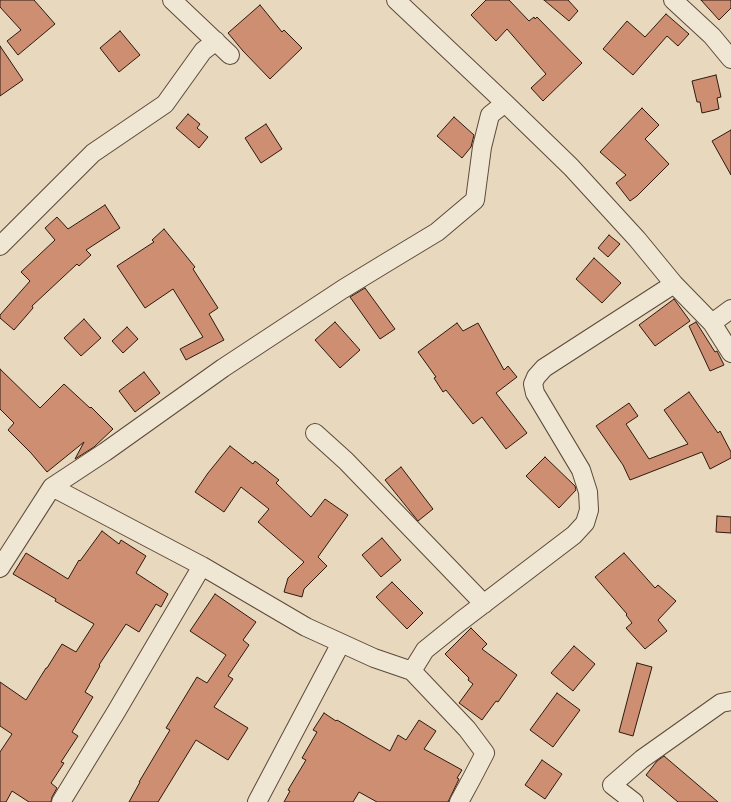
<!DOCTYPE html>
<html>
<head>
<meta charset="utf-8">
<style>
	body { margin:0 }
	canvas { display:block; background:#e8d8bd }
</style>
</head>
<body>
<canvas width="731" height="802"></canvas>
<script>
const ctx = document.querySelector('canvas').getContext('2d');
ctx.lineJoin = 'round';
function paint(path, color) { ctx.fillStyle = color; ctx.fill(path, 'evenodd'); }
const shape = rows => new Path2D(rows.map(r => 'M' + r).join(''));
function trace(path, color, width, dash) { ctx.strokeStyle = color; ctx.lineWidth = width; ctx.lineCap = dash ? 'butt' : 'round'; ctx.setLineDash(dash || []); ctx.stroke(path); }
const building = shape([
	[0,0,34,0,55,24,18,55,7,41,21,30,0,7,0,0],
	[486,0,509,0,529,21,534,17,535,19,537,17,582,63,543,101,531,88,546,74,507,29,496,41,471,15,486,0],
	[544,0,568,0,578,11,569,21,544,0],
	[701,0,731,0,731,8,719,20,701,0],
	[260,5,282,32,284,30,302,48,270,79,243,51,228,33,260,5],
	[666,14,689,34,678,46,667,36,633,75,603,49,627,21,645,37,666,14],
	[120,31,140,55,119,72,100,48,120,31],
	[0,46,23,80,0,96,0,46],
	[716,75,721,97,717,98,719,109,702,113,700,102,697,102,692,81,716,75],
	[642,108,659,125,645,139,669,164,637,196,630,201,616,183,626,175,600,152,642,108],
	[188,114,200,124,197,128,208,137,199,148,176,128,188,114],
	[454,117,474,135,471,147,462,158,437,136,454,117],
	[266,124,282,149,261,163,245,138,266,124],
	[731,130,731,175,712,141,731,130],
	[105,205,120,228,86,250,91,255,79,266,77,264,32,306,33,308,14,330,0,318,0,315,30,281,21,272,55,240,45,228,57,217,68,229,105,205],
	[164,229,195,267,193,269,218,308,209,314,224,340,186,360,180,349,203,337,173,289,145,308,117,266,154,242,152,240,164,229],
	[609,235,620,244,608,257,598,248,609,235],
	[594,258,621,283,602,303,576,279,594,258],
	[365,288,395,329,380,339,350,297,365,288],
	[674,299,690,321,655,346,639,325,674,299],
	[84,319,101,338,81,356,64,338,84,319],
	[335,322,360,350,340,368,315,340,335,322],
	[696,322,715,352,717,351,724,365,710,371,689,326,696,322],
	[457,323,463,331,478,323,504,370,508,366,517,377,496,393,527,433,506,449,482,417,473,424,446,390,443,392,434,378,436,377,418,352,457,323],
	[127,327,138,339,123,353,112,341,127,327],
	[0,369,40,408,64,384,90,408,91,407,113,429,94,447,75,459,84,442,47,472,31,453,8,430,14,423,0,409,0,369],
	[144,372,160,393,135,412,119,391,144,372],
	[689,392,718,433,720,431,731,452,731,458,710,469,702,452,630,480,623,465,596,426,629,403,638,416,626,424,649,459,688,444,664,410,689,392],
	[230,446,253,464,255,461,279,480,276,483,311,517,325,499,348,515,318,557,327,566,304,589,302,597,284,592,288,578,304,562,258,522,269,509,241,487,224,512,195,492,208,473,230,446],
	[545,457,575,486,576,490,559,508,526,476,545,457],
	[401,467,433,509,418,521,385,480,401,467],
	[717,516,731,517,731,533,716,532,717,516],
	[102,531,119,544,121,540,146,556,136,573,168,594,161,607,156,604,139,632,126,624,99,665,100,666,85,692,93,697,72,732,78,736,61,762,64,763,51,783,57,788,52,797,51,802,29,802,12,791,6,802,0,802,0,752,12,734,0,726,0,682,26,700,46,668,47,668,62,644,76,652,94,624,55,601,56,599,13,574,26,553,68,579,79,560,80,561,102,531],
	[382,538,401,560,381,577,362,555,382,538],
	[624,553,655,588,658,585,676,601,658,620,667,631,645,649,626,628,632,623,626,615,627,614,595,577,624,553],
	[392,582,423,613,407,629,376,597,392,582],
	[215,594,256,622,243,640,249,645,228,676,233,679,214,707,248,728,228,760,196,740,158,802,129,802,140,782,139,782,170,730,166,728,197,677,207,683,226,655,190,631,215,594],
	[471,628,487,644,482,649,517,675,498,702,496,701,482,720,459,703,473,684,468,680,469,678,445,654,471,628],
	[574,646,595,664,573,691,551,673,574,646],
	[637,663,652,667,633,736,619,732,637,663],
	[557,693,580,710,553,747,530,730,557,693],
	[324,713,336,721,337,720,390,751,398,735,406,740,419,720,436,731,424,749,462,770,457,778,459,779,448,802,377,802,359,792,353,802,284,802,290,791,288,790,306,760,302,758,317,732,313,730,324,713],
	[664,756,718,802,678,802,646,775,657,761,664,756],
	[542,760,562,774,545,799,525,785,542,760]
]);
paint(building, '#ce8e72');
trace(building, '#2e1a0e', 1);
const street = shape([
	[172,0,230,55],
	[396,0,505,103,571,167,637,239,674,284,712,323,731,353],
	[673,0,712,36,731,59],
	[0,246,93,153,165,104,203,51,216,41],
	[712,323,731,309],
	[315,433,346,461,484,604],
	[52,487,202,566,306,627,374,658,412,671,467,729,485,753,472,778,459,802],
	[0,568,52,487,105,452,223,368,343,289,384,264,437,232,475,200,482,147,490,115,505,103],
	[412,671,425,650,461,621,574,535,585,523,589,510,588,492,581,470,535,393,533,384,536,377,544,368,674,284],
	[61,802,116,712,202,566],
	[257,802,341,643],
	[634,802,612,785,642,759,721,703,731,701]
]);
trace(street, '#5c4a3a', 20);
trace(street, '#f0e6d4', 18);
</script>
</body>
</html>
